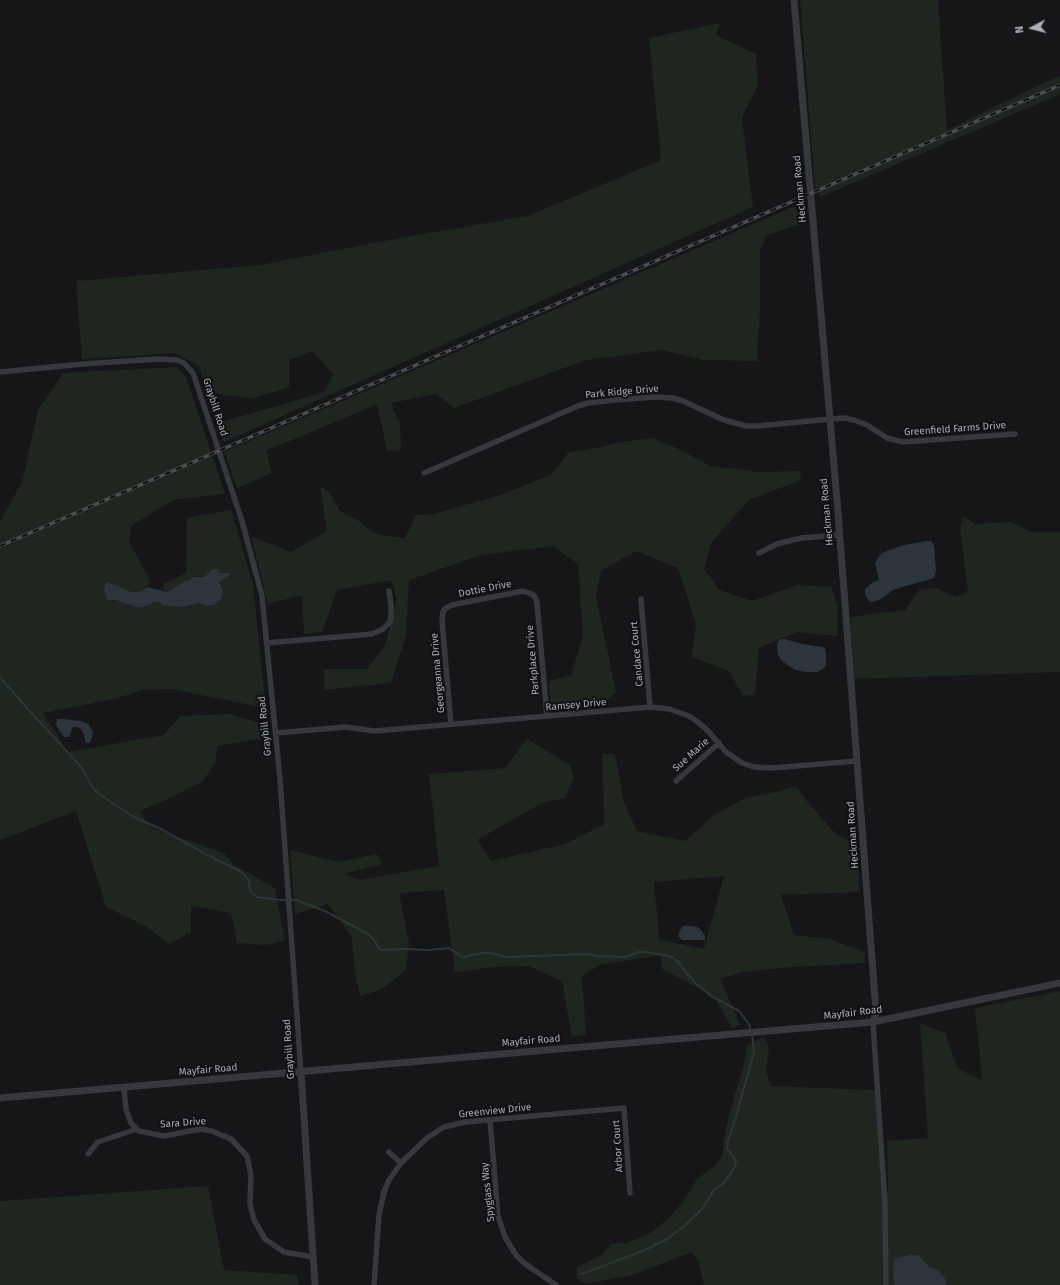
<!DOCTYPE html>
<html>
<head>
<meta charset="utf-8">
<style>
	body { margin:0 }
	#map { position:relative; width:1060px; height:1285px; overflow:hidden; background:#161618; font-family:"Fira Sans",sans-serif }
	canvas { display:block }
	.north { position:absolute; left:1012px; top:8px; width:40px; height:40px; -webkit-text-stroke:3px #111113; paint-order:stroke; rotate:263deg; font-size:11px; font-weight:700; line-height:16px; text-align:center; color:#a8adb8 }
	.north::after { content:''; display:block; margin:auto; width:14px; height:18px; background:#a8adb8; clip-path:polygon(50% 0,100% 100%,50% 72%,0 100%) }
</style>
</head>
<body>
<div id="map">
<canvas width="1060" height="1285"></canvas>
<div class="north">N</div>
</div>
<script>
const ctx = document.querySelector('canvas').getContext('2d');
ctx.lineJoin = 'round';
function paint(path, color) { ctx.fillStyle = color; ctx.fill(path, 'evenodd'); }
const shape = rows => new Path2D(rows.map(r => 'M' + r).join(''));
function trace(path, color, width, dash) { ctx.strokeStyle = color; ctx.lineWidth = width; ctx.lineCap = dash ? 'butt' : 'round'; ctx.setLineDash(dash || []); ctx.stroke(path); }
function label(font, color, halo, rows, align = 'center') {
  ctx.font = font + ' "Fira Sans",sans-serif'; ctx.lineWidth = 4; ctx.setLineDash([]); ctx.textBaseline = 'middle'; ctx.strokeStyle = halo; ctx.fillStyle = color; for (const [text, x, y, turn = 0] of rows) {
    ctx.save(); ctx.translate(x, y); ctx.rotate((+turn || 0) * Math.PI / 180); ctx.textAlign = isNaN(turn) ? turn : align; if (halo) ctx.strokeText(text, 0, 0); ctx.fillText(text, 0, 0); ctx.restore();
  }
}
paint(shape([
	[800,0,938,0,947,130,1060,75,1060,94,820,197,815,185],
	[720,23,716,35,756,54,758,85,742,118,753,207,224,442,215,424,324,392,333,374,312,351,289,360,289,387,252,399,207,392,199,366,174,353,82,359,76,281,260,265,416,235,528,216,661,160,649,38],
	[795,206,802,224,767,235,760,251,760,311,757,361,704,360,662,350,586,360,454,408,436,394,391,403,400,423,401,450,387,451,377,404,290,441,266,450,272,473,237,488,224,452],
	[177,367,186,377,225,494,173,500,131,526,129,542,151,582,142,591,132,592,108,582,111,599,136,607,156,602,160,602,163,606,183,607,199,603,207,606,214,605,221,600,223,592,222,587,219,583,220,580,229,576,224,573,219,573,205,577,196,576,167,592,164,591,163,584,186,573,187,518,231,510,253,584,266,708,171,689,142,690,118,698,43,713,68,752,164,735,180,716,231,714,269,726,267,738,218,746,215,763,203,781,164,801,140,811,150,827,224,853,234,865,275,888,285,941,266,945,237,943,231,913,191,906,191,932,170,944,145,926,106,907,76,811,0,840,0,522,22,482,38,410,63,373],
	[652,438,681,450,710,466,759,472,800,471,801,480,749,500,711,543,704,569,719,590,752,601,798,585,831,587,838,606,837,636,797,632,759,648,755,695,743,696,729,671,692,657,696,624,678,568,636,551,601,571,596,596,616,692,600,707,551,710,549,681,571,675,583,637,578,564,553,546,481,555,409,580,406,635,391,683,325,690,324,669,367,669,385,645,397,599,392,580,337,590,322,632,304,634,302,595,268,604,251,536,291,552,327,531,320,486,330,493,340,511,359,521,371,531,380,535,405,538,416,515,433,514,504,494,552,474,568,453,595,448,621,442],
	[963,516,975,524,1011,522,1031,532,1060,532,1060,672,854,679,850,617,905,610,919,590,936,588,956,597,968,592,960,528],
	[527,739,570,765,574,777,565,798,542,803,477,840,491,861,565,844,604,824,602,754,615,754,624,803,637,831,686,841,712,816,745,798,780,791,796,786,809,804,836,834,858,845,859,892,781,895,794,935,829,939,865,952,864,963,793,967,742,972,720,979,740,1025,732,1028,714,996,662,969,661,955,600,965,582,976,586,1034,572,1037,562,981,528,966,494,967,455,972,444,890,399,893,409,943,406,970,380,990,360,996,354,968,352,937,328,904,295,914,290,850,338,862,377,854,382,864,344,874,360,880,439,866,429,774,505,768],
	[724,876,704,949,661,940,660,946,654,882],
	[1060,991,1060,1285,704,1285,699,1263,692,1252,632,1275,586,1284,577,1278,577,1267,600,1256,611,1244,627,1243,650,1233,670,1217,685,1199,697,1179,713,1167,722,1157,725,1133,735,1093,743,1069,747,1045,764,1037,769,1048,766,1072,771,1086,875,1090,881,1184,888,1193,887,1141,928,1138,920,1023,945,1033,958,1069,982,1080,975,1008],
	[208,1186,224,1270,297,1275,299,1285,0,1285,0,1201]
]), '#1e261f');
paint(shape([
	[927,541,931,541,934,545,936,571,934,578,899,588,893,590,881,599,872,602,869,601,865,595,865,589,873,582,879,580,875,563,880,555,884,552,904,545],
	[212,569,218,569,219,573,230,573,229,576,220,581,219,583,222,587,223,592,221,600,214,605,207,606,199,603,183,607,166,606,163,606,160,602,156,602,142,607,136,607,115,600,108,600,107,599,104,593,105,586,106,583,108,582,132,592,142,591,147,587,167,592,185,581,190,580,192,577,205,577],
	[781,639,785,639,802,644,822,647,825,648,826,652,826,665,824,668,818,672,807,672,795,670,782,661,778,655,777,645,778,642],
	[57,719,64,719,81,721,88,724,91,728,93,733,91,741,89,743,85,742,84,734,81,729,77,727,73,727,69,737,64,737,56,725],
	[683,926,692,926,697,927,701,930,705,936,705,940,682,940,678,936,680,930],
	[909,1255,918,1255,921,1257,929,1267,939,1271,946,1280,946,1285,894,1285,893,1270,894,1261,898,1258]
]), '#2c353c');
trace(shape([
	[0,677,26,707,82,768,92,787,99,794,132,816,163,830,209,856,240,871,249,880,250,891,257,897,280,900,296,900,325,911,368,934,375,941,378,948,381,950,402,949,430,950,449,948,462,957,482,953,491,953,507,957,589,954,597,956,626,957,639,952,647,952,672,957,678,962,695,983,711,996,739,1011,749,1024,751,1030],
	[582,1274,645,1250,667,1239,683,1227,702,1209,714,1190,723,1184,729,1176,735,1166,736,1160,727,1149,728,1141,736,1117,754,1052,752,1034]
]), '#2c353c', 2);
trace(shape([
	[0,372,83,364,158,359,177,360,184,363,193,373,242,521,262,596,280,779,301,1072],
	[424,473,578,406,588,403,615,400,654,397,672,398,683,401,724,420,746,426,758,426,830,419,844,418,854,420,867,425,887,438,903,442,1015,434],
	[759,553,777,544,801,538,839,535],
	[641,599,650,707],
	[266,643,361,635,372,634,383,629,390,622,391,617,391,604,389,591],
	[451,724,442,621,443,612,446,608,452,605,523,591,532,594,535,597,537,603,547,716],
	[276,733,346,727,374,731,398,729,650,707,669,709,689,716,698,722,709,732,726,752,742,763,754,767,772,768,857,761],
	[676,781,719,743],
	[873,1022,885,1204,886,1285],
	[124,1088,126,1110,131,1123,139,1131,164,1136,201,1129,212,1131,231,1139,247,1156,251,1175,250,1204,254,1220,265,1239,284,1252,313,1257],
	[490,1120,498,1216,505,1237,516,1255,523,1262,531,1268,556,1285],
	[389,1152,401,1163],
	[88,1154,98,1142,137,1129],
	[374,1285,379,1215,384,1192,389,1180,401,1163,427,1138,444,1127,465,1122,624,1108,630,1193]
]), '#37383d', 5.5);
trace(shape([
	[794,0,838,512,872,959,876,1012,873,1022],
	[301,1072,315,1285],
	[0,1098,547,1050,873,1022,1060,983]
]), '#37383d', 7);
const rail = shape([
	[0,546,1060,85]
]);
trace(rail, '#4a4c52', 3.5);
trace(rail, '#111113', 2, [6]);
label('10px', '#a8adb8', '#111113', [
	["Heckman Road",800,189,-95],
	["Park Ridge Drive",622,392,-5],
	["Graybill Road",215,407,72],
	["Greenfield Farms Drive",955,429,-4],
	["Heckman Road",827,512,-95],
	["Dottie Drive",485,589,-11],
	["Candace Court",637,654,-95],
	["Parkplace Drive",533,660,-95],
	["Georgeanna Drive",438,673,-95],
	["Ramsey Drive",576,705,-5],
	["Graybill Road",265,726,-96],
	["Sue Marie",691,755,-42],
	["Heckman Road",853,835,-94],
	["Mayfair Road",853,1013,-7],
	["Mayfair Road",531,1041,-5],
	["Graybill Road",289,1049,-94],
	["Mayfair Road",208,1070,-5],
	["Greenview Drive",495,1111,-6],
	["Sara Drive",183,1123,-4],
	["Arbor Court",618,1146,-94],
	["Spyglass Way",488,1192,-96]
]);
</script>
</body>
</html>
